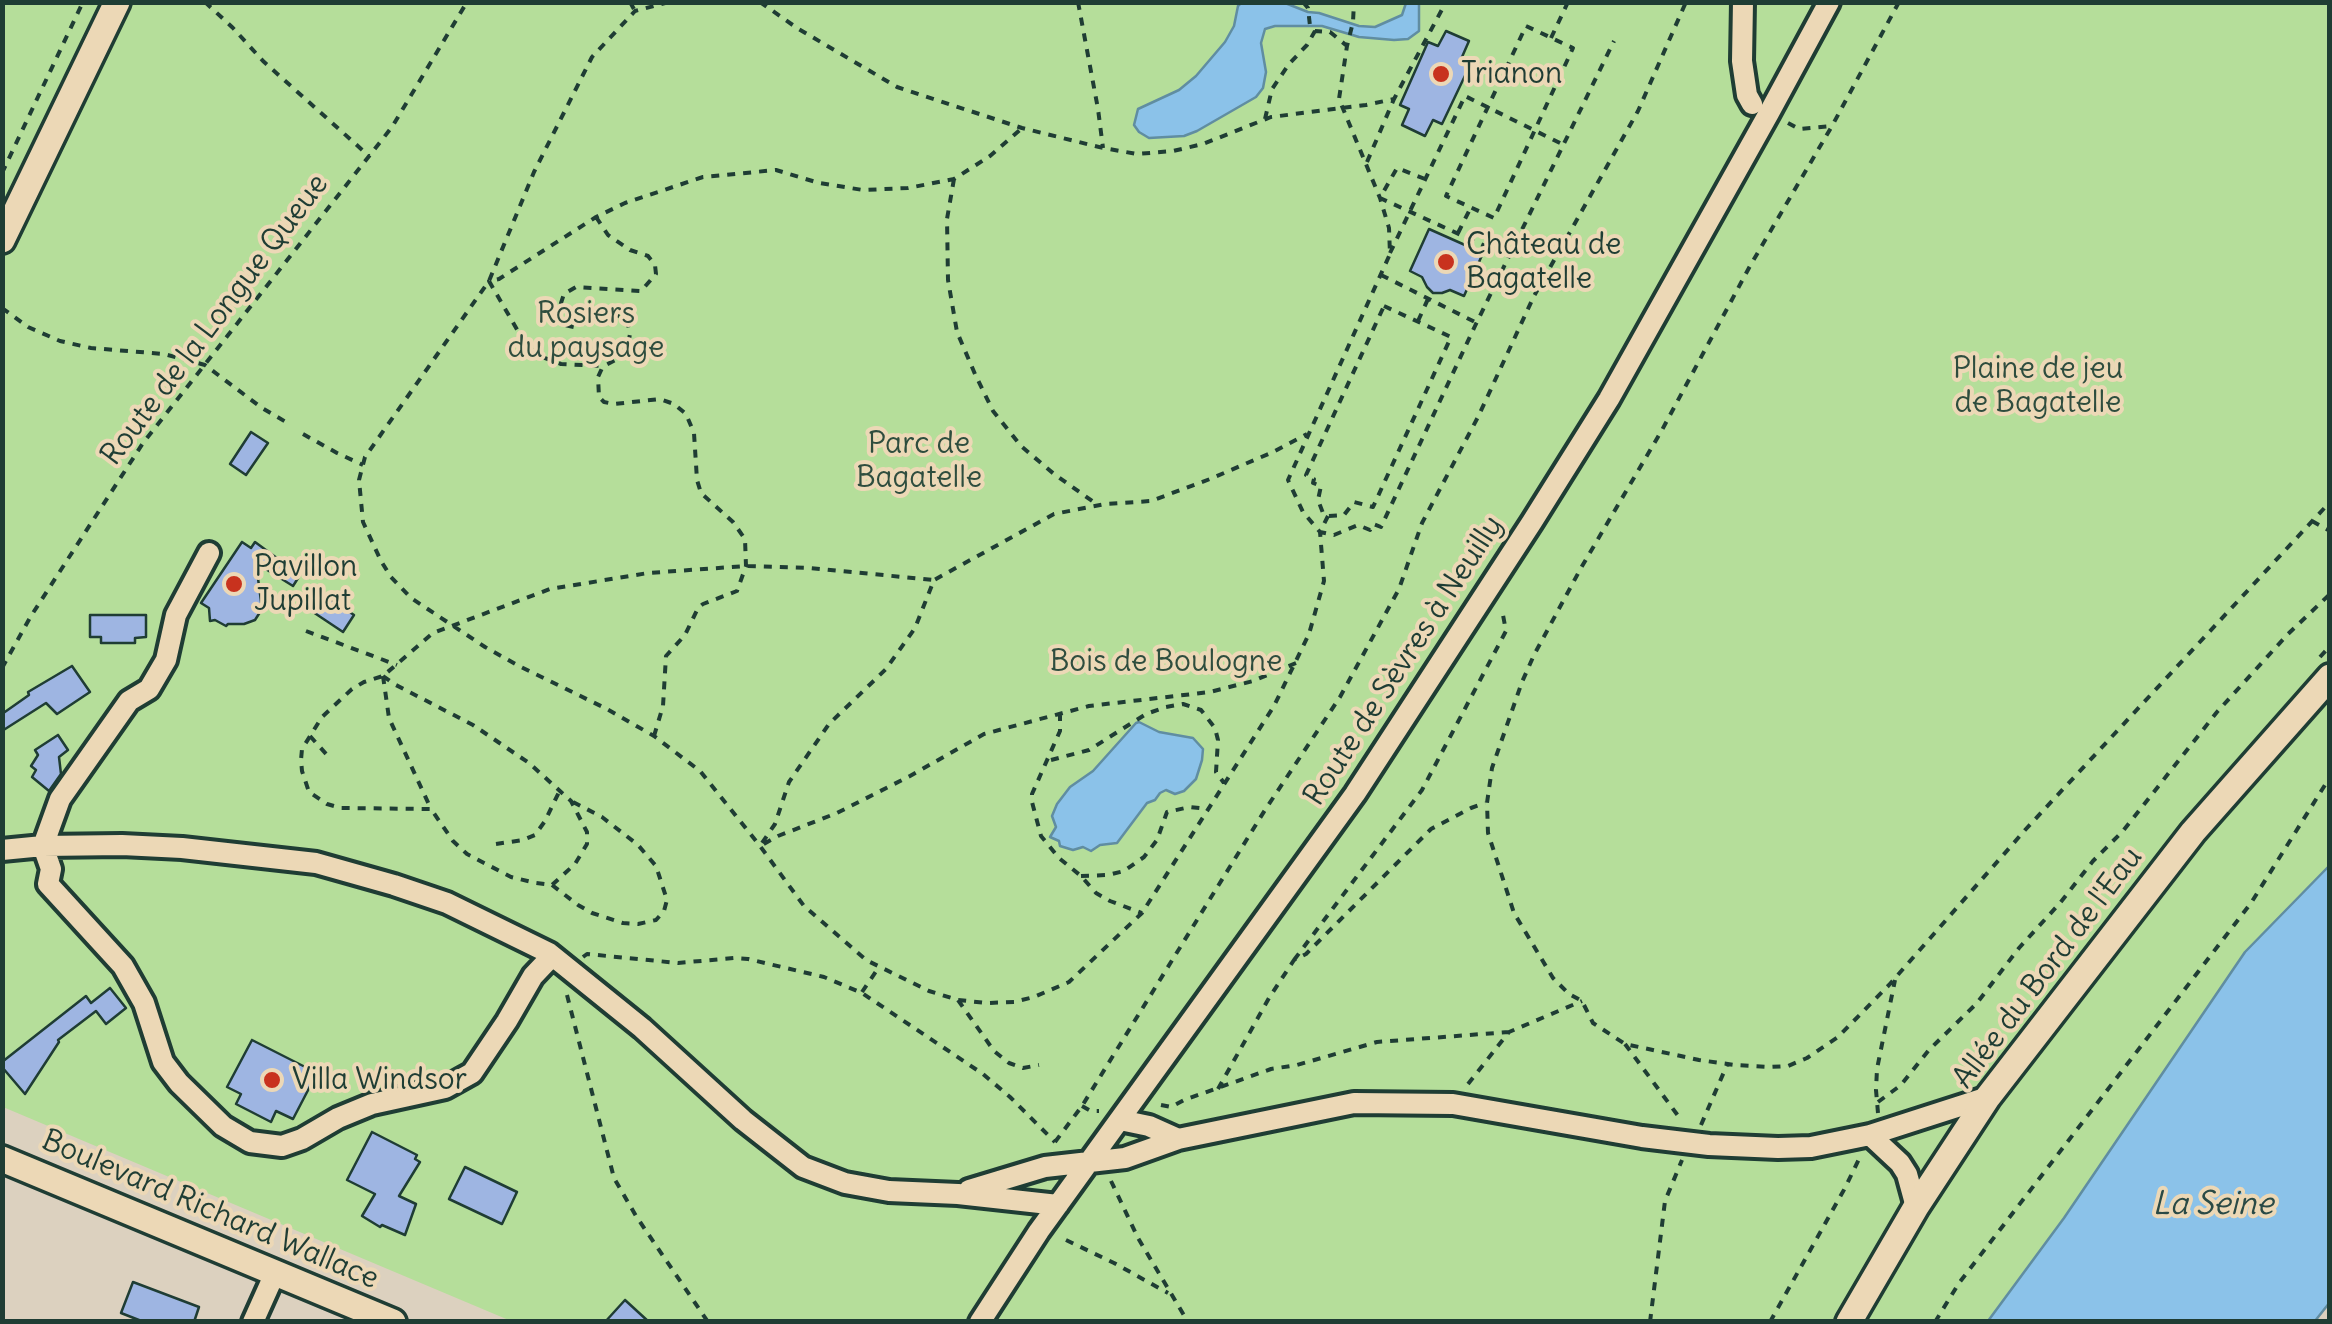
<!DOCTYPE html>
<html>
<head>
<meta charset="utf-8">
<style>
	body { margin:0 }
	#map { position:relative; width:2332px; height:1324px; overflow:hidden; background:#dcd1bf; font-family:Delius,sans-serif }
	canvas { display:block }
	.frame { position:absolute; inset:0; border:5px solid #1f3d34; pointer-events:none }
</style>
</head>
<body>
<div id="map">
<canvas width="2332" height="1324"></canvas>
<div class="frame"></div>
</div>
<script>
const ctx = document.querySelector('canvas').getContext('2d');
ctx.lineJoin = 'round';
function paint(path, color) { ctx.fillStyle = color; ctx.fill(path, 'evenodd'); }
const shape = rows => new Path2D(rows.map(r => 'M' + r).join(''));
function trace(path, color, width, dash) { ctx.strokeStyle = color; ctx.lineWidth = width; ctx.lineCap = dash ? 'butt' : 'round'; ctx.setLineDash(dash || []); ctx.stroke(path); }
function label(font, color, halo, rows, align = 'center') {
  ctx.font = font + ' Delius,sans-serif'; ctx.lineWidth = 8; ctx.setLineDash([]); ctx.textBaseline = 'middle'; ctx.strokeStyle = halo; ctx.fillStyle = color; for (const [text, x, y, turn = 0] of rows) {
    ctx.save(); ctx.translate(x, y); ctx.rotate((+turn || 0) * Math.PI / 180); ctx.textAlign = isNaN(turn) ? turn : align; if (halo) ctx.strokeText(text, 0, 0); ctx.fillText(text, 0, 0); ctx.restore();
  }
}
paint(shape([
	[2,3,2329,3,2329,866,2245,952,2064,1218,1988,1321,511,1321,3,1107]
]), '#b5de9a');
const water = shape([
	[1241,3,1285,3,1308,12,1319,13,1359,26,1375,27,1402,15,1406,3,1419,3,1419,31,1408,39,1394,40,1359,37,1322,26,1275,26,1265,29,1261,43,1266,72,1263,88,1256,97,1197,131,1184,136,1149,138,1139,132,1134,125,1138,109,1179,90,1196,76,1225,42,1234,26,1238,6,1241,3],
	[1139,722,1159,732,1193,738,1203,749,1202,760,1196,779,1184,791,1175,794,1166,790,1160,793,1155,800,1147,803,1117,843,1100,845,1091,851,1083,847,1073,850,1060,846,1059,841,1050,837,1056,827,1052,816,1057,804,1070,787,1093,771,1136,723,1139,722],
	[2329,866,2330,1302,2315,1321,1988,1321,2064,1218,2245,952,2329,866]
]);
paint(water, '#8bc2e9');
trace(water, '#608da1', 2.5);
const building = shape([
	[1446,31,1469,41,1462,57,1472,61,1442,124,1433,120,1425,136,1402,125,1409,109,1400,105,1428,42,1438,46,1446,31],
	[1429,229,1483,253,1464,296,1450,290,1442,293,1433,293,1427,287,1422,277,1410,271,1429,229],
	[251,432,268,443,246,475,230,464,251,432],
	[242,542,251,548,255,542,300,575,293,586,256,563,262,609,255,620,244,624,228,624,226,626,215,620,210,621,209,608,201,603,242,542],
	[318,591,354,615,343,632,307,608,318,591],
	[90,615,146,615,146,637,135,638,135,643,101,643,101,637,90,637,90,615],
	[72,666,90,692,57,714,46,703,2,731,2,714,29,695,28,692,72,666],
	[58,735,68,750,59,757,61,774,49,791,32,777,36,770,31,766,38,755,35,750,58,735],
	[110,988,126,1008,106,1024,96,1011,58,1040,59,1042,25,1094,2,1067,2,1062,86,996,91,1003,110,988],
	[252,1040,317,1073,293,1119,276,1111,271,1122,236,1104,241,1094,227,1087,252,1040],
	[372,1132,417,1155,415,1159,420,1162,399,1196,416,1204,405,1235,382,1225,380,1227,362,1216,375,1194,347,1180,372,1132],
	[465,1167,517,1192,502,1224,449,1199,465,1167],
	[133,1282,199,1307,194,1322,144,1322,121,1313,133,1282],
	[625,1300,649,1322,605,1322,625,1300]
]);
paint(building, '#9eb5e2');
trace(building, '#1f3d34', 2.5);
const minor = shape([
	[1743,2,1742,61,1747,95,1752,104],
	[209,553,176,615,166,660,149,689,129,701,60,799,43,846,51,869,48,884,123,966,144,1003,163,1062,179,1083,223,1126,250,1142,282,1146,302,1139,338,1118,372,1104,445,1088,472,1073,507,1021,533,976,552,956],
	[2,850,43,846,122,845,182,848,316,863,394,885,447,903,549,953,642,1028,743,1120,803,1167,845,1183,889,1191,958,1194,1058,1205],
	[1120,1120,1149,1126,1178,1139],
	[1870,1135,1900,1163,1907,1174,1916,1207],
	[969,1190,1045,1167,1125,1158,1178,1139,1354,1103,1453,1104,1642,1137,1709,1145,1778,1148,1811,1147,1870,1135,1988,1097],
	[253,1322,275,1273],
	[980,1322,1039,1231,1355,794,1532,522,1609,399,1769,113,1829,2]
]);
const major = shape([
	[2,240,117,2],
	[2,1159,393,1322],
	[1849,1322,1916,1207,1988,1097,2193,832,2330,677]
]);
trace(minor, '#1f3d34', 28);
trace(major, '#1f3d34', 32);
trace(shape([
	[205,2,233,28,263,61,369,156],
	[630,2,635,11],
	[669,2,635,11,592,57,534,172,489,281,365,457,359,480,363,522,381,561,391,577,411,598,485,647,519,666,607,709,654,736,700,771,760,846,804,906,866,960,929,991,958,1000,987,1003,1014,1002,1034,997,1069,982,1142,913,1274,706,1309,634,1324,581,1320,532,1303,512,1288,480,1390,254,1389,228,1380,198,1339,99,1347,46,1353,22,1354,2],
	[760,2,797,28,897,87,1022,128,1103,148,1137,154,1173,151,1203,144,1271,117,1366,105,1394,99,1446,2],
	[1078,2,1098,109,1103,148],
	[1303,2,1308,8,1310,26,1315,31,1330,32,1347,46],
	[1899,2,1832,126,1750,266,1662,430,1581,568,1534,655,1522,682,1492,768,1487,803,1488,833,1514,913,1553,978,1569,994,1582,1001,1593,1023,1625,1044,1699,1060,1735,1065,1770,1067,1788,1066,1807,1058,1838,1037,1889,985,2026,829,2330,502],
	[1526,26,1573,48,1494,218,1446,196,1526,26],
	[1551,38,1568,2],
	[1265,119,1272,89,1289,64,1307,45,1315,31],
	[1788,123,1799,129,1832,126],
	[1367,162,1394,99],
	[2,173,83,2],
	[954,179,947,219,948,280,957,332,975,374,993,411,1021,446,1054,474,1095,503],
	[1425,179,1397,168,1380,198,1509,257],
	[596,217,608,235,630,250,648,256,655,265,656,274,641,291,576,287,564,294,558,312,565,325,574,327,603,316,616,315,627,320,630,334,627,350,623,356,604,366],
	[1458,233,1471,207],
	[1390,253,1465,96,1564,145],
	[1381,275,1475,322],
	[1384,306,1451,337,1373,507,1354,502,1344,515,1328,516,1323,513,1318,500,1321,486,1313,483,1314,479,1306,475,1384,306],
	[2,308,28,327,60,341,91,348,164,354,205,365,262,408,291,425],
	[1418,321,1428,299],
	[303,434,337,453,363,465],
	[1328,516,1320,532,1334,535,1358,525,1370,530,1373,524,1381,527,1475,326,1614,41],
	[2312,521,2330,531],
	[306,631,397,665],
	[2320,657,2330,646],
	[1296,663,1253,681,1210,692,1089,706,984,734,910,776,837,813,778,836,760,846,775,824,789,782,829,724,886,669,915,628,934,580,1054,514,1105,504,1151,501,1210,479,1273,452,1307,434],
	[2,668,31,616,143,443,392,127,467,2],
	[383,676,389,718,431,809,341,808,327,804,309,792,302,771,301,760,302,749,322,717,352,689,364,682,383,676,433,633,550,589,648,573,746,566,810,568,934,580],
	[383,676,394,684,473,725,529,763,571,801,587,832,587,844,575,864,552,885,536,883,511,877,467,854,453,841,431,809],
	[1060,713,1060,731,1032,794,1032,802,1041,836,1059,858,1081,876,1096,893,1110,901,1142,913],
	[310,736,327,755],
	[654,736,663,706,666,656,685,635,698,608,703,604,737,591,746,566,745,539,733,522,701,493,697,480,694,433,686,414,674,404,660,399,614,404,604,402,599,397,598,377,603,366,561,364,539,356,526,345,489,281,499,279,596,217,625,203,703,177,776,170,819,183,863,190,908,188,954,179,990,156,1022,128],
	[1051,760,1089,750,1146,714,1166,707,1183,704,1201,710,1215,728,1218,740,1216,772,1224,783],
	[496,844,523,840,535,835,545,821,560,790],
	[1081,876,1108,875,1124,871,1144,857,1157,840,1167,812,1190,807,1207,809],
	[552,885,578,905,592,913,623,923,638,924,656,920,664,911,667,900,656,866,638,845,602,817,573,802],
	[583,957,587,954,678,963,734,958,748,959,824,977,862,993,983,1074,1010,1097,1055,1142],
	[1294,960,1422,790,1506,631,1503,615],
	[862,992,879,967],
	[567,995,614,1178,636,1216,708,1322],
	[958,1000,994,1051,1009,1063,1023,1068,1039,1065],
	[1625,1044,1679,1117,1679,1121],
	[1468,1084,1509,1032,1582,1001],
	[1218,1089,1269,998,1294,960,1306,954,1431,829,1471,808,1485,803],
	[1878,1102,1901,1085,1929,1050,1977,1003,2019,948,2060,903,2093,861,2123,831,2217,712,2288,634,2330,594],
	[1161,1105,1171,1107,1184,1100,1271,1069,1297,1065,1377,1042,1509,1032],
	[1082,1106,1091,1111,1099,1111],
	[1878,1113,1876,1090,1877,1069,1895,980],
	[1701,1125,1727,1065],
	[1055,1142,1082,1106,1265,810,1340,697,1399,589,1422,523,1478,417,1534,296,1638,111,1686,2],
	[1111,1181,1138,1238,1188,1322],
	[1066,1240,1114,1263,1168,1293],
	[1650,1322,1665,1201,1682,1160],
	[1770,1322,1845,1188,1859,1159],
	[1935,1322,1959,1283,2251,903,2330,777]
]), '#1f3d34', 4, [8, 8]);
trace(minor, '#ecd8b6', 20);
trace(major, '#ecd8b6', 25);
for (const [x, y, r, color] of [
	[1441,74,10,"#c8321e"],
	[1446,262,10,"#c8321e"],
	[234,584,10,"#c8321e"],
	[272,1080,10,"#c8321e"]
]) { const dot = new Path2D(); dot.arc(x, y, r, 0, 2 * Math.PI); ctx.fillStyle = color; ctx.fill(dot); trace(dot, '#ecd8b6', 4); }
label('30px', '#1f3d34', '#ecd8b6', [
	["Trianon",1461,74],
	["Château de",1466,245],
	["Bagatelle",1466,279],
	["Pavillon",254,567],
	["Jupillat",254,601],
	["Villa Windsor",292,1080]
], 'left');
label('30px', '#2e4d3e', '#ecd8b6', [
	["Rosiers",586,314],
	["du paysage",586,348],
	["Plaine de jeu",2038,369],
	["de Bagatelle",2038,403],
	["Parc de",919,444],
	["Bagatelle",919,478],
	["Bois de Boulogne",1166,662]
]);
label('30px', '#1f3d34', '#ecd8b6', [
	["Route de la Longue Queue",215,320,-53],
	["Route de Sèvres à Neuilly",1404,661,-57],
	["Allée du Bord de l'Eau",2048,968,-53],
	["Boulevard Richard Wallace",210,1210,23]
]);
label('italic 32px', '#2a4a46', '#ecd8b6', [
	["La Seine",2213,1205]
]);
</script>
</body>
</html>
